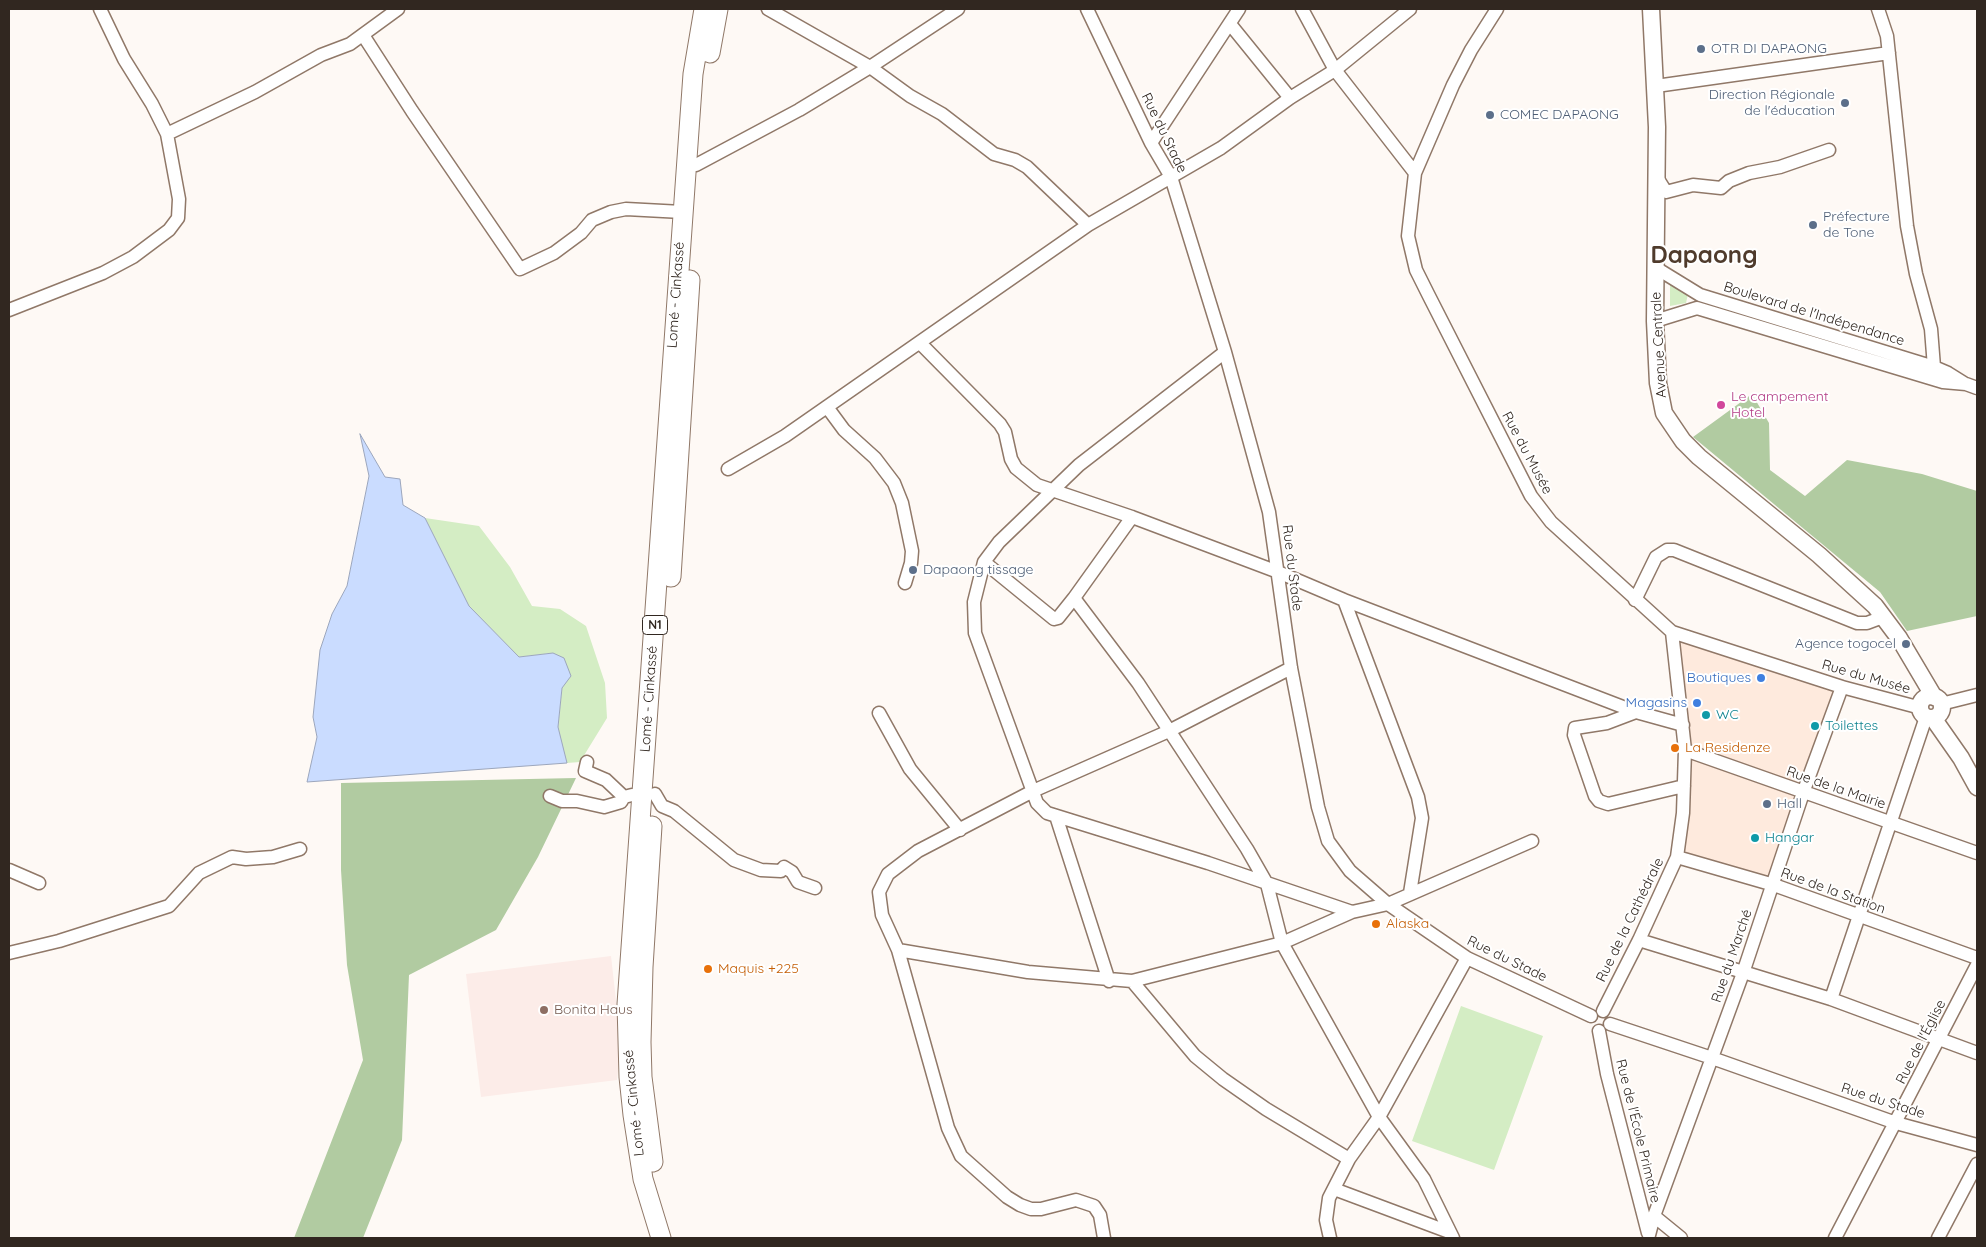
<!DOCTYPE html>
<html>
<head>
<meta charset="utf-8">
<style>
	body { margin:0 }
	#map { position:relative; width:1986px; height:1247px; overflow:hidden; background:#fef9f5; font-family:Quicksand,sans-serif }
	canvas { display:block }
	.frame { position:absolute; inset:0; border:10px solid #312720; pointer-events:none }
</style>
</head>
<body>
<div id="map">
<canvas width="1986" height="1247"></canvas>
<div class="frame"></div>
</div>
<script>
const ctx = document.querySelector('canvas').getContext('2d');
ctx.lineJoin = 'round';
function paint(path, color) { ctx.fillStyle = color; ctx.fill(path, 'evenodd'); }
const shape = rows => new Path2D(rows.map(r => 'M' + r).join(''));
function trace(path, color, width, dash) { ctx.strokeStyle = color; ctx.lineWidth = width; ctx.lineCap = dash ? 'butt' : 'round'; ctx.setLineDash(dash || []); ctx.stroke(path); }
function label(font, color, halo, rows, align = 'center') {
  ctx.font = font + ' Quicksand,sans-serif'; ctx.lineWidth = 4; ctx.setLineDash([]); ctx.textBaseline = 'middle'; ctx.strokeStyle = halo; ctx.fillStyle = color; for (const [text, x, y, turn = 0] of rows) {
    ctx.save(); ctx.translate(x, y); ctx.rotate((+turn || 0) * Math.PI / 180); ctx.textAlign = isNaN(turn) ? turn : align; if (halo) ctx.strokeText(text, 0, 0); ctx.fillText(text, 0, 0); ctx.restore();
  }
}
paint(shape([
	[1675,635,1842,687,1774,885,1679,855,1683,836]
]), '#feeadd');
paint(shape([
	[611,956,621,1045,617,1080,481,1097,466,974]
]), '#fcece8');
paint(shape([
	[1670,285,1688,294,1686,303,1670,306],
	[425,518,479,526,510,567,532,606,560,609,586,626,605,683,607,718,580,762,567,763,564,753,558,727,562,688,553,653,519,657,468,606],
	[1461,1006,1543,1036,1494,1170,1412,1141]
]), '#d4edc4');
paint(shape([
	[1752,394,1769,423,1770,470,1805,496,1847,460,1922,474,1977,491,1977,616,1907,631,1880,592,1693,437],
	[576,778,538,857,496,930,409,975,402,1140,363,1238,294,1238,363,1060,347,965,341,870,341,783]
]), '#b1cba1');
const water = shape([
	[360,434,385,477,400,479,403,505,425,518,469,606,519,657,553,653,564,658,571,676,562,688,558,727,567,763,307,782,317,737,313,717,320,650,332,614,347,586,369,476,360,434]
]);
paint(water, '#cadcff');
trace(water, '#9ca6bc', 1);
const minor = shape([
	[768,9,870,67,910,96,942,114,994,154,1015,160,1027,167,1088,225],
	[1087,9,1151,143,1171,177,1225,352,1269,512,1291,668,1318,807,1328,841,1350,871,1388,904,1467,958,1591,1016],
	[1302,9,1335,70,1415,173],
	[1497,9,1471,50,1453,85,1415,173,1408,236,1416,270,1428,294,1531,496,1551,522,1672,632,1842,687,1921,708],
	[1878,9,1887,36,1907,226,1916,274,1931,329,1934,367],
	[1230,24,1290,98],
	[363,35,412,111,520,269,554,253,581,233,592,220,611,212,626,209,682,212],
	[1656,86,1889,53],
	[167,134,255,92,321,55,350,44,398,9],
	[1151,143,1239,9],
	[696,165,799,110,870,67,958,9],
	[1656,176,1666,192,1693,185,1721,188,1729,181,1749,173,1780,167,1829,150],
	[1656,268,1700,295,1934,367,1948,373,1964,383],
	[9,310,103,273,133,257,169,230,178,218,179,199,167,134,152,104,124,59,100,9],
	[1655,321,1697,308,1943,382,1966,384,1977,388],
	[920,343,1000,424,1005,432,1011,459,1016,468,1037,485,1132,517,1278,572,1344,600,1636,712,1683,725],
	[1225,352,1079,465,999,542,984,562,974,602,975,633,1037,803,1047,813,1208,863,1352,912,1388,904,1532,841],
	[827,407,844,430,875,458,894,483,902,503,912,551,911,563,905,583],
	[728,469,785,436,1088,225,1221,148,1290,98,1335,70,1410,9],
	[1132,517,1074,598,1138,683,1247,849,1267,884,1282,943,1379,1117,1424,1179,1453,1238],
	[984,562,1054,619,1058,618,1074,598],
	[1344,600,1418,797,1422,818,1410,893],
	[1635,600,1656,557,1667,550,1674,550,1857,623,1867,623,1883,617],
	[1941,704,1977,695],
	[1636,712,1607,723,1575,728,1574,735,1595,796,1599,801,1608,804,1684,786],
	[879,713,910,769,960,830],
	[1685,750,1977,853],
	[587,762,585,771,606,780,624,797,632,795],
	[655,794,662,806,674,811,734,860,761,870,781,871,784,867,792,872,798,882,815,888],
	[550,796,562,801,577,801,604,807,621,802,624,797],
	[1056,816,1109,981],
	[1677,857,1774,885,1977,958],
	[9,870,39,883],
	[1639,940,1831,999,1977,1053],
	[898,950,1028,972,1132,981,1282,943,1352,912],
	[9,953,59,941,169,906,199,873,232,857,246,859,273,857,300,849],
	[1132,981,1195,1056,1223,1079,1266,1109,1349,1159],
	[1831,999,1926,717],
	[1603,1011,1639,940,1677,857,1683,813,1685,750,1672,632],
	[1610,1024,1712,1058,1896,1123,1977,1145],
	[1599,1031,1607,1074,1648,1233],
	[1334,1189,1449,1232],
	[1654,1216,1681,1238],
	[1649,1235,1654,1216,1743,973,1803,793,1842,687],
	[1104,1238,1100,1215,1094,1206,1076,1200,1041,1209,1031,1209,1020,1205,1007,1197,961,1156,948,1128,898,950,882,915,879,892,888,874,918,851,1033,791,1169,731,1291,668],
	[1330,1238,1326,1220,1329,1198,1349,1159,1379,1117,1467,958],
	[1835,1238,1977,965],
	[1938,1238,1977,1164]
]);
const major = shape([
	[1651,9,1657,127,1655,321,1658,383,1664,413,1683,441,1699,457,1819,555,1875,606,1899,638,1934,697],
	'1920 707a11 11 0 1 1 22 0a11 11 0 1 1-22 0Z',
	[1933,718,1961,758,1977,787]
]);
const highway = shape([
	[710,53,718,9],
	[671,577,690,280],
	[652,826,643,967,641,1042,642,1077,653,1162],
	[661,1238,643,1179,633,1115,629,1077,627,1004,693,74,704,9]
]);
trace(minor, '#907868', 15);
trace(major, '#907868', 19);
trace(highway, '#907868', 21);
trace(minor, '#fff', 12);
trace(major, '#fff', 16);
trace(highway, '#fff', 19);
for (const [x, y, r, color] of [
	[1701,49,5,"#5c6f8a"],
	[1845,103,5,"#5c6f8a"],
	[1490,115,5,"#5c6f8a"],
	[1813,225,5,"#5c6f8a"],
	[1721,405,5,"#d1479c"],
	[913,570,5,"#5c6f8a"],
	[1906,644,5,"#5c6f8a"],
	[1761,678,5,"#3f7fe0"],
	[1697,703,5,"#3f7fe0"],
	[1706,715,5,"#0f9aa8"],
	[1815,726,5,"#0f9aa8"],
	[1675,748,5,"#e8710a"],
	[1767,804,5,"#5c6f8a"],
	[1755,838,5,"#0f9aa8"],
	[1376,924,5,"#e8710a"],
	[708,969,5,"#e8710a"],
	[544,1010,5,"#8d6e63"]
]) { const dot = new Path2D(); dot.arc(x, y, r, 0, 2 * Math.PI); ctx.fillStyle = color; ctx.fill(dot); trace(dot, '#fff', 2); }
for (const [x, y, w] of [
	[655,625,25]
]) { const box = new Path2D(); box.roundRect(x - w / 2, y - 9.5, w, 19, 4); ctx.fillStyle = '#fff'; ctx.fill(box); trace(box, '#312720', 1); }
label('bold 12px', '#312720', null, [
	["N1",655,625]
]);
label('14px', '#4e5e75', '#fff', [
	["OTR DI DAPAONG",1711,49],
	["Direction Régionale",1835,95,"right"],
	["de l'éducation",1835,111,"right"],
	["COMEC DAPAONG",1500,115],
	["Préfecture",1823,217],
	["de Tone",1823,233],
	["Dapaong tissage",923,570],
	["Agence togocel",1896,644,"right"],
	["Hall",1777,804]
], 'left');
label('14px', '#312720', '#fff', [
	["Rue du Stade",1164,133,64],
	["Lomé - Cinkassé",676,295,-86],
	["Boulevard de l'Indépendance",1814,314,17],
	["Avenue Centrale",1659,345,-93],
	["Rue du Musée",1527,453,62],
	["Rue du Stade",1292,568,83],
	["Rue du Musée",1866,677,16],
	["Lomé - Cinkassé",649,699,-86],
	["Rue de la Mairie",1836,788,19],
	["Rue de la Station",1833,891,20],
	["Rue de la Cathédrale",1630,920,-64],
	["Rue du Marché",1732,956,-71],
	["Rue du Stade",1507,959,26],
	["Rue de l'Église",1921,1042,-63],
	["Rue du Stade",1883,1101,18],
	["Lomé - Cinkassé",634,1103,-96],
	["Rue de l'École Primaire",1638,1131,76]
]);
label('14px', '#b23c85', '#fff', [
	["Le campement",1731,397],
	["Hotel",1731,413]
], 'left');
label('14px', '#366cbe', '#fff', [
	["Boutiques",1751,678],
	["Magasins",1687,703]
], 'right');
label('14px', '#0d838f', '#fff', [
	["WC",1716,715],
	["Toilettes",1825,726],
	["Hangar",1765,838]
], 'left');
label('14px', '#c56008', '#fff', [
	["La Residenze",1685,748],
	["Alaska",1386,924],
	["Maquis +225",718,969]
], 'left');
label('14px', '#785e54', '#fff', [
	["Bonita Haus",554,1010]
], 'left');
label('bold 24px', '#4f3b2c', '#fff', [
	["Dapaong",1704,256]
]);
</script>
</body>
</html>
